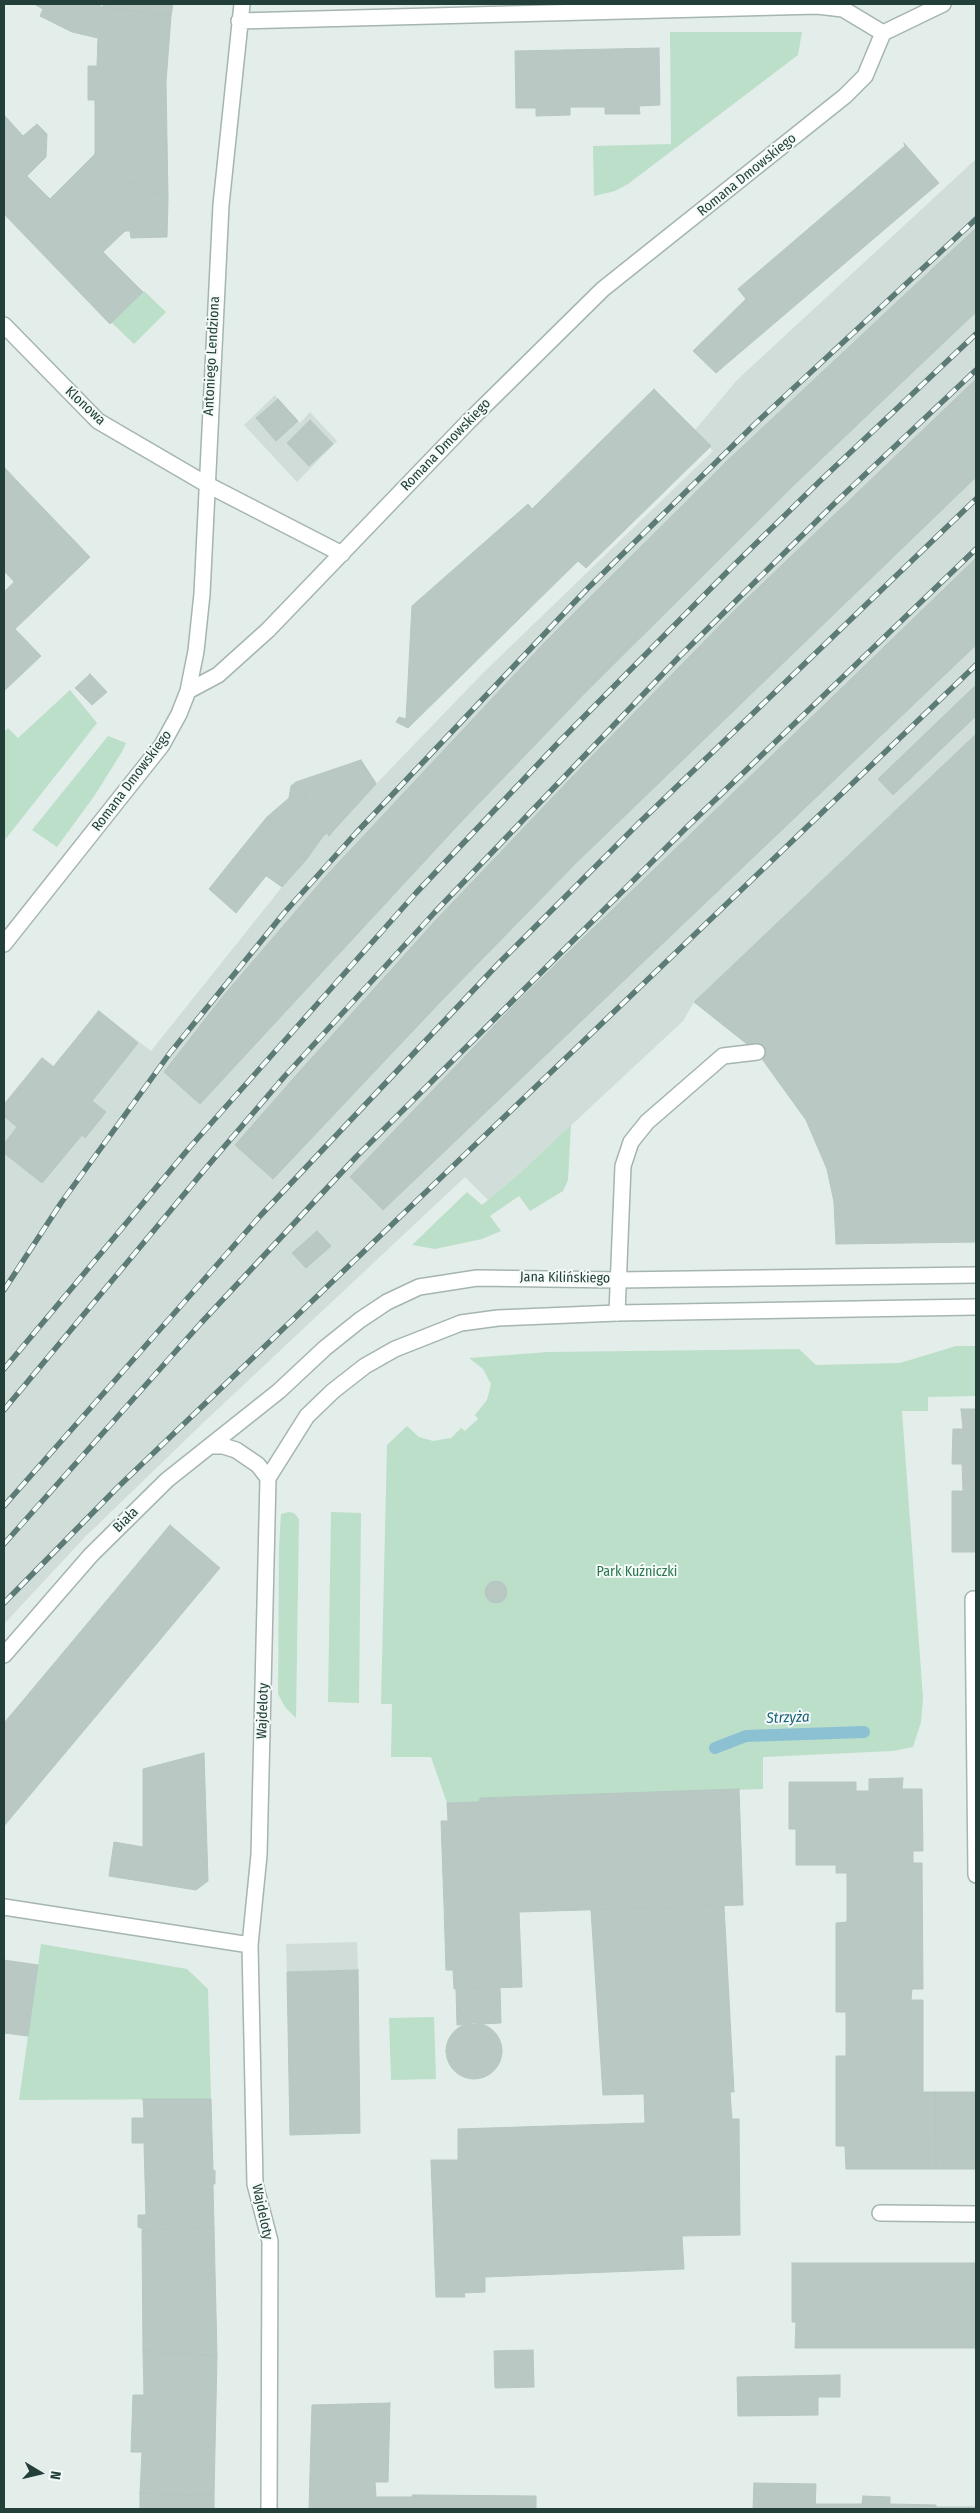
<!DOCTYPE html>
<html>
<head>
<meta charset="utf-8">
<style>
	body { margin:0 }
	#map { position:relative; width:980px; height:2513px; overflow:hidden; background:#e3edea; font-family:"Fira Sans Condensed",sans-serif }
	canvas { display:block }
	.frame { position:absolute; inset:0; border:5px solid #223f3a; pointer-events:none }
	.north { position:absolute; left:15px; top:2448px; width:50px; height:50px; -webkit-text-stroke:4px #f4faf7; paint-order:stroke; rotate:99deg; font-size:14px; font-weight:700; line-height:20px; text-align:center; color:#223f3a }
	.north::after { content:''; display:block; margin:auto; width:18px; height:22px; background:#223f3a; clip-path:polygon(50% 0,100% 100%,50% 72%,0 100%) }
</style>
</head>
<body>
<div id="map">
<canvas width="980" height="2513"></canvas>
<div class="frame"></div>
<div class="north">N</div>
</div>
<script>
const ctx = document.querySelector('canvas').getContext('2d');
ctx.lineJoin = 'round';
function paint(path, color) { ctx.fillStyle = color; ctx.fill(path, 'evenodd'); }
const shape = rows => new Path2D(rows.map(r => 'M' + r).join(''));
function trace(path, color, width, dash) { ctx.strokeStyle = color; ctx.lineWidth = width; ctx.lineCap = dash ? 'butt' : 'round'; ctx.setLineDash(dash || []); ctx.stroke(path); }
function label(font, color, halo, rows, align = 'center') {
  ctx.font = font + ' "Fira Sans Condensed",sans-serif'; ctx.lineWidth = 4; ctx.setLineDash([]); ctx.textBaseline = 'middle'; ctx.strokeStyle = halo; ctx.fillStyle = color; for (const [text, x, y, turn = 0] of rows) {
    ctx.save(); ctx.translate(x, y); ctx.rotate((+turn || 0) * Math.PI / 180); ctx.textAlign = isNaN(turn) ? turn : align; if (halo) ctx.strokeText(text, 0, 0); ctx.fillText(text, 0, 0); ctx.restore();
  }
}
paint(shape([
	[976,159,976,734,694,1002,683,1021,521,1172,488,1200,465,1177,204,1422,85,1537,4,1624,4,1103,42,1057,54,1066,98,1010,151,1051,282,887,266,876,236,913,209,889,262,823,289,798,291,786,296,782,361,760,377,783,484,672,713,451,695,430,737,380],
	[275,395,300,423,310,412,337,441,297,482,244,425],
	[357,1942,358,1970,287,1972,286,1944]
]), '#d1ddd9');
paint(shape([
	[670,32,802,32,798,55,628,184,615,191,594,196,593,146,671,144],
	[144,291,166,312,134,344,111,322],
	[70,690,97,723,4,841,4,732,8,728,18,738],
	[108,736,126,743,123,750,95,795,57,847,32,830],
	[571,1125,568,1180,563,1191,530,1211,519,1196,490,1216,501,1231,482,1239,435,1249,412,1245,467,1192,482,1205,521,1172],
	[956,1346,976,1346,976,1396,928,1397,928,1411,902,1411,923,1698,921,1722,913,1747,893,1751,763,1757,763,1789,480,1798,479,1802,447,1803,431,1757,391,1757,392,1704,381,1704,387,1445,407,1426,419,1437,433,1441,451,1438,461,1428,465,1431,478,1419,475,1415,487,1400,491,1384,483,1369,469,1358,548,1352,799,1349,816,1365,900,1363],
	[289,1512,294,1513,299,1519,296,1718,285,1707,278,1694,279,1547,281,1514],
	[331,1512,361,1513,359,1703,328,1702],
	[41,1944,187,1969,208,1989,211,2099,19,2100],
	[434,2017,436,2079,391,2080,389,2018]
]), '#bcdfc9');
trace(shape([
	[715,1748,746,1736,864,1732]
]), '#8bc1d3', 12);
const building = shape([
	[34,4,96,4,103,7,171,16,166,82,168,199,126,180,95,154,95,100,88,100,88,66,97,66,98,38,72,32,40,16,43,9,34,4],
	[103,4,173,4,171,16,103,7,103,4],
	[659,48,660,105,639,106,640,114,605,114,605,107,570,107,570,115,536,116,536,108,516,108,515,51,659,48],
	[5,116,23,136,37,124,47,134,46,157,27,176,143,292,110,324,4,214,5,116],
	[904,143,939,183,716,373,693,351,746,299,738,289,905,146,904,143],
	[95,154,126,180,168,199,167,237,131,238,130,231,125,231,103,252,50,199,95,154],
	[976,228,976,312,796,483,583,695,459,824,200,1104,164,1072,224,995,326,876,546,641,727,461,976,228],
	[976,379,976,477,576,863,443,999,273,1179,235,1145,299,1072,436,920,593,755,736,609,976,379],
	[654,389,711,446,586,568,578,561,408,728,396,722,399,717,406,719,412,606,528,504,532,509,654,389],
	[278,399,298,421,276,441,256,418,278,399],
	[310,420,333,444,309,466,287,443,310,420],
	[4,467,18,482,4,495,4,467],
	[18,482,90,557,38,607,4,571,4,495,18,482],
	[976,558,976,645,383,1210,350,1177,516,1003,976,558],
	[14,582,38,607,15,629,41,656,4,691,4,592,14,582],
	[90,674,107,692,92,705,75,688,90,674],
	[976,685,976,716,893,795,878,779,976,685],
	[976,734,976,1242,836,1244,834,1202,827,1169,806,1120,757,1052,694,1002,976,734],
	[361,760,376,784,334,830,308,799,306,801,304,799,307,797,301,790,298,790,296,782,361,760],
	[296,782,298,790,301,790,307,797,304,799,306,801,308,799,334,830,329,836,327,833,324,835,289,798,291,786,296,782],
	[289,798,324,835,306,860,279,840,283,836,270,825,272,823,267,817,289,798],
	[267,817,272,823,270,825,283,836,279,840,306,860,282,887,254,867,257,863,241,849,267,817],
	[241,849,257,863,254,867,266,876,236,913,209,889,241,849],
	[99,1011,138,1043,92,1101,106,1112,85,1138,82,1135,42,1183,4,1153,4,1144,17,1127,4,1116,4,1105,42,1058,53,1067,99,1011],
	[317,1231,331,1246,306,1268,292,1253,317,1231],
	[961,1409,976,1409,976,1552,952,1552,952,1491,963,1491,962,1464,952,1464,953,1429,963,1429,961,1409],
	[170,1525,220,1568,143,1660,92,1618,170,1525],
	'485 1592a11 11 0 1 1 22 0a11 11 0 1 1-22 0Z',
	[92,1618,143,1660,60,1759,10,1716,92,1618],
	[10,1716,60,1759,4,1826,4,1723,10,1716],
	[204,1753,208,1881,196,1890,109,1876,114,1842,143,1847,143,1769,204,1753],
	[903,1778,902,1789,922,1789,923,1851,913,1851,913,1863,922,1863,923,1989,912,1989,911,2000,923,2000,923,2092,935,2092,936,2169,846,2169,845,2146,836,2146,836,2056,846,2056,846,2012,836,2012,836,1923,847,1922,847,1873,836,1873,836,1865,796,1865,796,1829,789,1829,789,1782,856,1782,856,1791,869,1791,869,1779,903,1778],
	[739,1789,743,1905,519,1912,522,1987,454,1989,453,1970,446,1970,444,1905,441,1821,448,1821,447,1803,479,1802,480,1798,739,1789],
	[724,1906,734,2092,730,2092,732,2119,739,2119,740,2235,682,2236,684,2269,485,2277,485,2292,464,2293,465,2297,436,2297,431,2160,458,2160,458,2129,645,2123,644,2094,603,2095,591,1910,724,1906],
	[4,1960,38,1965,28,2036,4,2033,4,1960],
	[358,1970,360,2133,290,2135,287,1972,358,1970],
	[500,1988,501,2023,457,2025,456,1989,500,1988],
	'446 2051a28 28 0 1 1 56 0a28 28 0 1 1-56 0Z',
	[935,2092,976,2092,976,2169,936,2169,935,2092],
	[143,2099,211,2099,213,2171,215,2170,215,2184,213,2184,214,2228,145,2230,138,2227,138,2215,146,2215,144,2143,132,2143,132,2118,144,2118,143,2099],
	[214,2228,217,2356,143,2351,142,2230,214,2228],
	[792,2263,976,2263,976,2348,795,2348,796,2322,792,2322,792,2263],
	[533,2350,534,2387,495,2388,494,2351,533,2350],
	[143,2351,217,2356,214,2496,140,2493,142,2452,131,2452,133,2395,144,2395,143,2351],
	[840,2375,840,2397,818,2397,818,2415,738,2416,737,2377,840,2375],
	[390,2403,388,2482,375,2482,376,2497,412,2497,412,2495,416,2495,416,2509,309,2509,312,2405,390,2403],
	[754,2483,816,2484,815,2509,753,2509,754,2483],
	[140,2493,214,2496,214,2509,140,2509,140,2493],
	[416,2495,536,2496,536,2509,416,2509,416,2495],
	[863,2496,890,2497,890,2504,936,2505,936,2509,815,2509,815,2504,862,2504,863,2496],
	[936,2507,976,2507,976,2509,936,2509,936,2507]
]);
paint(building, '#b9c8c3');
trace(building, '#b6c7c2', 1);
const lane = shape([
	[206,484,342,554],
	[617,1313,623,1166,631,1142,647,1122,723,1056,757,1052]
]);
const street = shape([
	[239,21,817,6,843,9,883,33],
	[4,325,98,421,206,484],
	[188,691,218,675,268,630,468,422,603,289,845,96,865,76,883,33,943,4],
	[4,944,162,745,179,714,188,691,196,651,202,594,221,205,242,4],
	[210,1446,223,1446,236,1450,258,1465,268,1478],
	[976,1599,973,1599,976,1875],
	[4,1655,91,1555,167,1480,279,1391,325,1348,360,1320,387,1302,419,1287,477,1278,618,1280,976,1275],
	[4,1907,250,1945],
	[880,2213,976,2214],
	[269,2509,270,2241,255,2184,250,1945,259,1855,268,1478,307,1416,333,1391,365,1366,395,1349,461,1323,498,1318,617,1313,976,1307]
]);
trace(lane, '#a5b5b2', 18);
trace(street, '#a5b5b2', 18);
trace(lane, '#fff', 15);
trace(street, '#fff', 15);
const rail = shape([
	[4,1290,61,1203,170,1053,284,913,356,833,586,590,756,423,976,219],
	[4,1369,190,1147,416,893,560,741,733,566,820,481,976,334],
	[4,1410,206,1168,284,1077,435,912,679,657,838,500,976,370],
	[4,1506,261,1215,499,963,640,822,976,499],
	[4,1544,201,1323,356,1157,688,826,976,549],
	[4,1603,118,1487,976,665]
]);
trace(rail, '#5d7b76', 5.5);
trace(rail, '#f4faf7', 4, [11]);
label('14px', '#223f3a', '#f4faf7', [
	["Romana Dmowskiego",747,175,-39],
	["Antoniego Lendziona",212,356,-87],
	["Klonowa",85,406,43],
	["Romana Dmowskiego",446,445,-46],
	["Romana Dmowskiego",132,781,-53],
	["Jana Kilińskiego",565,1278,1],
	["Biała",126,1520,-45],
	["Wajdeloty",263,1711,-88],
	["Wajdeloty",262,2212,78]
]);
label('14px', '#2c7750', '#f4faf7', [
	["Park Kuźniczki",637,1572]
]);
label('italic 15px', '#1b637d', '#f4faf7', [
	["Strzyża",788,1718,-2]
]);
</script>
</body>
</html>
